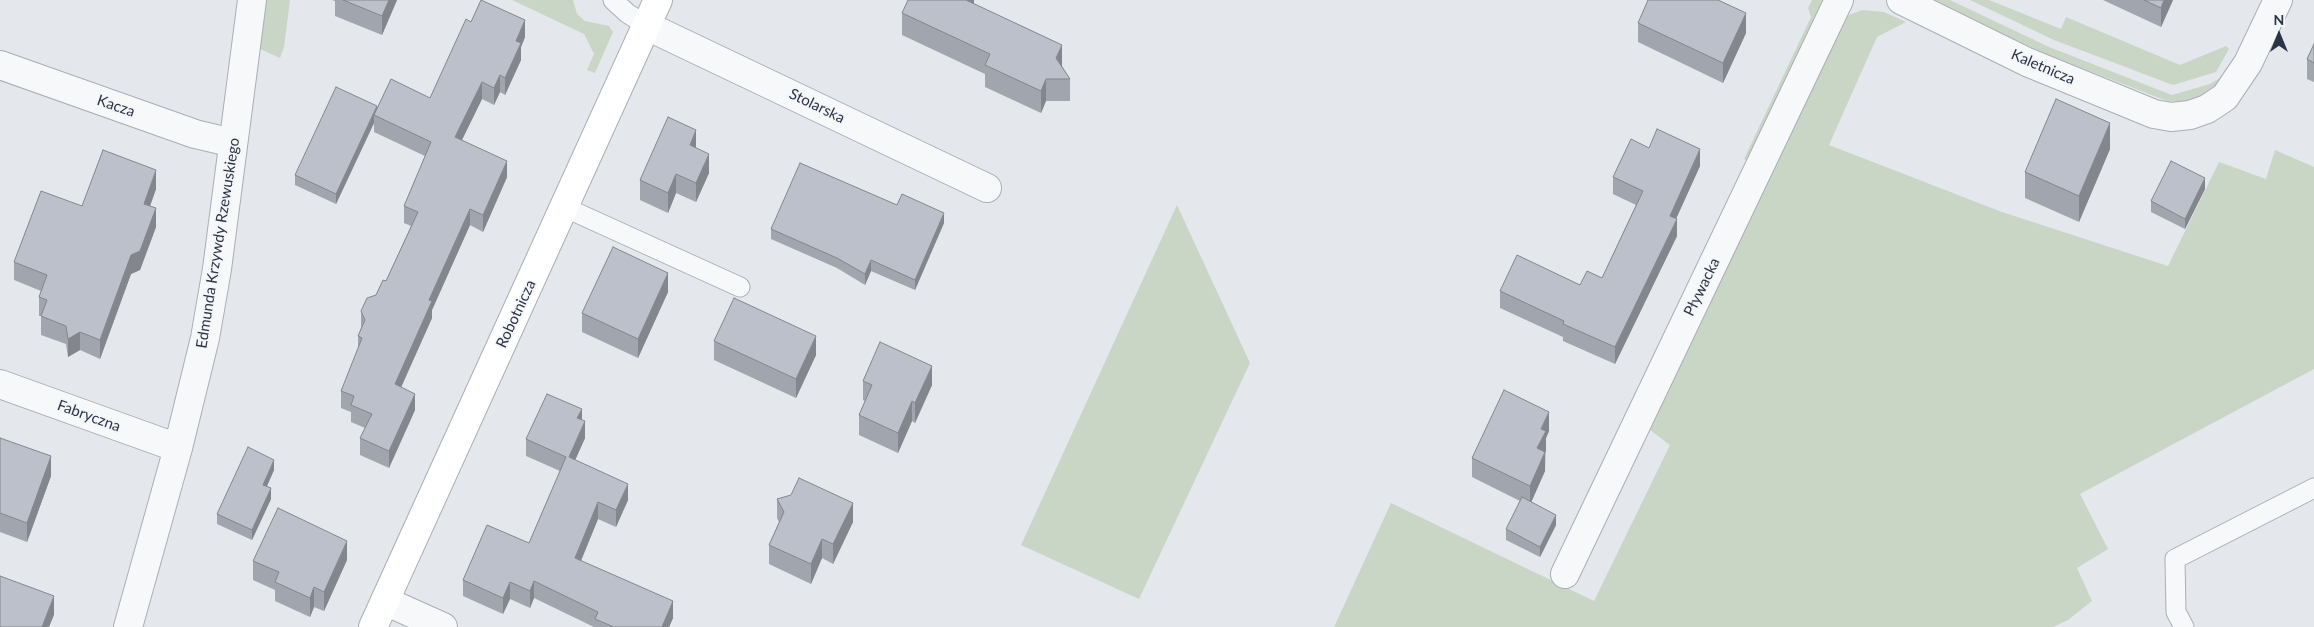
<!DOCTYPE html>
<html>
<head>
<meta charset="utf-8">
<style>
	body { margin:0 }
	#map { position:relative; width:2314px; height:627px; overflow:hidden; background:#e4e7ec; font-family:Lato,sans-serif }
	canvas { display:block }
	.north { position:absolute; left:2254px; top:10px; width:50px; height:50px; -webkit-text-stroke:4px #f4f6f9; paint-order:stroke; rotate:0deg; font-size:14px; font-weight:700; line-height:20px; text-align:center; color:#2b3445 }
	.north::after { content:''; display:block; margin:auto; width:18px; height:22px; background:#2b3445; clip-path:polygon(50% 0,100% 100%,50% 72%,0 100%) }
</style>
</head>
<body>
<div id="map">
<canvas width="2314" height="627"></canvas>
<div class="north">N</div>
</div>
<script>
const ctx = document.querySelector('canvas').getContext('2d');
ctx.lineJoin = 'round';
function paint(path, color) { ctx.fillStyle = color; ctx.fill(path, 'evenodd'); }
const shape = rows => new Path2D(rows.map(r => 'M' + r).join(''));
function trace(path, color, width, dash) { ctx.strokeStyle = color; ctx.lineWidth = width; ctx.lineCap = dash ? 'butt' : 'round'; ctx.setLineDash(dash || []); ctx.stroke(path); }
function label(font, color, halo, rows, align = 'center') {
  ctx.font = font + ' Lato,sans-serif'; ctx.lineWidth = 4; ctx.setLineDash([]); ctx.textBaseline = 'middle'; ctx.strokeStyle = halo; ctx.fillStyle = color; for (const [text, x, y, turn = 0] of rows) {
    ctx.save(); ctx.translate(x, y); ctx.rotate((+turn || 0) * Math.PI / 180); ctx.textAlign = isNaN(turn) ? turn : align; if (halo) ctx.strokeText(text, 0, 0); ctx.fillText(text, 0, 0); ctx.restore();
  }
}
paint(shape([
	[267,0,290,0,284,47,280,58,260,49],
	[512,0,573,0,577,14,585,21,609,26,613,32,595,73,587,70,594,54,584,34],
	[1812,0,1822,0,1819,9,1747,161,1744,159,1811,17,1808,8],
	[1932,0,1950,0,2049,47,2172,95,2210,84,2225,75,2212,90,2199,97,2180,102,2167,101,2048,55],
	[1970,0,1989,0,2061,29,2066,17,2180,65,2226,46,2229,49,2216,72,2173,85,2054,40],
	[1862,10,1884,12,1906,22,1877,37,1829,145,2002,212,2168,266,2219,162,2266,179,2275,150,2314,167,2314,369,2080,494,2108,549,2077,568,2092,601,2068,620,2053,627,1334,627,1391,503,1594,601,1670,445,1650,430,1842,23,1849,15],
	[1177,205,1250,363,1139,599,1021,545]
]), '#c9d6c5');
const lane = shape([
	[613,0,627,13,647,26],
	[564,207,740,287],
	[2184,627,2176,612,2175,559,2314,488]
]);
const street = shape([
	[1901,0,2027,62,2154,114,2171,117,2190,115,2207,109,2225,97,2248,63,2278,0],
	[647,26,987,188],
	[0,65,195,134,233,143],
	[0,384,178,448],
	[1565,574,1839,0],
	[385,601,443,627],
	[128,627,178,448,205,338,217,269,252,0]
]);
const secondary = shape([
	[373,627,658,0]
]);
trace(lane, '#a9aeb7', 21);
trace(street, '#a9aeb7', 30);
trace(secondary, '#a9aeb7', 30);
trace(lane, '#f7f8fa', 19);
trace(street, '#f7f8fa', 28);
trace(secondary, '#fff', 28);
paint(shape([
	[332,0,397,0,382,35,335,16,335,1],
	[974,0,974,4,1062,66,1070,79,1070,101,1046,101,1041,113,985,87,985,74,902,35,902,13],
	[2103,0,2173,0,2161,27],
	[471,22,525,37,521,47,521,60,505,95,500,92,494,105,482,99,462,140,507,177,483,232,470,225,432,310,432,318,401,387,415,410,389,468,360,455,360,438,365,428,351,422,351,412,341,408,341,391,358,350,358,336,361,328,361,311,376,295,386,281,411,226,404,223,404,206,425,156,374,132,374,123,336,204,295,185,295,175,377,109,430,98],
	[1638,23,1746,33,1723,83,1638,42],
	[2314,44,2314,82,2307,79,2307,59],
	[696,147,709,173,696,202,676,193,668,213,640,200,640,180],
	[1649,148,1700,166,1676,219,1677,236,1615,364,1563,341,1563,337,1500,308,1500,291,1580,285,1602,278,1636,205,1613,194,1613,177],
	[2110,149,2079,222,2025,198,2025,172],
	[156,189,150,206,156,227,140,270,131,274,100,359,80,350,68,357,66,344,41,335,41,316,39,316,39,297,41,291,14,280,14,262,82,206],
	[2205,189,2185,229,2151,212,2151,201],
	[897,205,944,223,915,290,871,271,865,285,837,268,771,239,771,229],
	[668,292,638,358,582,332,582,313],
	[714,341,816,355,796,398,714,360],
	[863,381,932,385,915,423,912,421,898,453,859,435,859,415,865,401,863,400],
	[582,420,585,438,575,460,628,500,616,527,598,519,581,561,673,618,669,627,594,627,534,598,530,608,510,599,503,614,463,596,463,580,529,543,560,471,526,456,526,439],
	[1549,431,1546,438,1545,471,1531,502,1556,525,1540,557,1506,540,1506,529,1520,501,1472,477,1472,458],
	[0,438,51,476,27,542,0,532],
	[274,470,267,486,271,499,252,540,217,524,217,514],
	[777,499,853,522,833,564,822,558,811,584,769,564,769,545,779,522,777,518],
	[347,560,324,611,314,607,310,617,275,601,275,590,253,580,253,561]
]), '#a1a5ae');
paint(shape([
	[389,0,397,0,382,35,382,16],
	[966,0,974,0,974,6],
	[2164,0,2173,0,2161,27,2161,8],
	[1746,13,1746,33,1723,83,1723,63],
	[525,20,525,37,521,47,521,60,505,95,505,78,516,41],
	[1062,45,1062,68,1056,80,1056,58],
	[500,75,500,92,494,105,494,88],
	[1046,79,1046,101,1041,113,1041,91],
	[482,82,482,99,455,154,455,137],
	[377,106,377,116,374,115,374,123,336,204,336,194],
	[2110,123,2110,149,2079,222,2079,196],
	[696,130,696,149,690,145],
	[1700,149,1700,166,1670,232,1677,219,1677,236,1615,364,1615,347,1670,216],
	[709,154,709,173,696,202,696,183],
	[507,161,507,177,483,232,483,215],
	[156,170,156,189,144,223,144,204],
	[676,174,676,193,668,213,668,193],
	[2205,178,2205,189,2185,229,2185,219],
	[156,208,156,227,140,270,131,274,100,359,100,340,131,255],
	[470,209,470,225,432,310,432,318,395,401,395,384,429,300],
	[944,213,944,223,915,290,915,280],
	[871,260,871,271,865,285,865,274],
	[668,273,668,292,638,358,638,339],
	[80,332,80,350,68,357,68,339],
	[816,336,816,355,796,398,796,379],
	[932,366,932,385,915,423,915,403],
	[415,394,415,410,389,468,389,451],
	[912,401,912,421,898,453,898,433],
	[582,409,582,425,577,418],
	[1549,412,1549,431,1546,438,1546,451,1537,467,1537,448,1541,429],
	[585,421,585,438,569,474,569,457],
	[1545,452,1545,471,1530,505,1530,486],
	[51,456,51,476,27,542,27,523],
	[274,460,274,470,263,495,263,485],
	[628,484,628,500,616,527,616,510],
	[271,488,271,499,252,540,252,530],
	[598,502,598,519,575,575,575,558],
	[853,503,853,522,833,564,833,544],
	[1556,515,1556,525,1540,557,1540,547],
	[822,539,822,558,811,584,811,564],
	[347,541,347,560,324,611,324,592],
	[534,581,534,598,530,608,530,591],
	[510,582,510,599,503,614,503,598],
	[314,587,314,607,310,617,310,598],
	[54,596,54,615,49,627,42,627],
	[673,601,673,618,669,627,662,627]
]), '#83868d');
const building = shape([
	[343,0,389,0,382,16,343,0],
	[481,0,525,20,516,41,521,43,505,78,500,75,494,88,482,82,455,137,507,161,483,215,470,209,429,300,432,301,395,384,415,394,389,451,360,438,372,414,351,405,354,396,341,391,362,338,358,336,365,320,361,311,367,298,376,295,383,280,386,281,418,212,404,206,431,142,374,115,391,79,430,98,466,19,471,22,481,0],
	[908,0,966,0,1062,45,1056,58,1070,79,1046,79,1041,91,985,65,990,54,902,13,908,0],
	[1648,0,1718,0,1746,13,1723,63,1638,23,1648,0],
	[2144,0,2164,0,2161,8,2144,0],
	[2314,44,2314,63,2307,59,2314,44],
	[336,87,377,106,336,194,295,175,336,87],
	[2056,99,2110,123,2079,196,2025,172,2056,99],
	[668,117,696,130,690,145,709,154,696,183,676,174,668,193,640,180,668,117],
	[1657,129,1700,149,1670,216,1677,219,1615,347,1563,324,1564,321,1500,291,1517,255,1580,285,1587,271,1602,278,1643,191,1613,177,1631,139,1649,148,1657,129],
	[103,150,156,170,144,204,156,208,140,251,131,255,100,340,80,332,68,339,66,326,41,316,47,300,39,297,47,275,14,262,41,191,82,206,103,150],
	[2171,161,2205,178,2185,219,2151,201,2171,161],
	[800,163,897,205,902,194,944,213,915,280,871,260,865,274,837,258,771,229,800,163],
	[613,247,668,273,638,339,582,313,613,247],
	[734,298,816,336,796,379,714,341,734,298],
	[880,342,932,366,915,403,912,401,898,433,859,415,872,385,863,381,880,342],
	[1504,390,1549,412,1541,429,1546,431,1537,448,1545,452,1530,486,1472,458,1504,390],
	[547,394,582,409,577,418,585,421,569,457,628,484,616,510,598,502,575,558,673,601,662,627,614,627,595,619,598,612,534,581,530,591,510,582,503,598,463,580,487,525,529,543,566,457,526,439,547,394],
	[0,438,51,456,27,523,0,513,0,438],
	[248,447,274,460,263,485,271,488,252,530,217,514,248,447],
	[799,478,853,503,833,544,822,539,811,564,769,545,784,512,777,499,791,495,799,478],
	[1522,497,1556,515,1540,547,1506,529,1522,497],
	[278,508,347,541,324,592,314,587,310,598,275,582,279,572,253,561,278,508],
	[0,576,54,596,42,627,0,627,0,576]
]);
paint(building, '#bbc0ca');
trace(building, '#83868d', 1);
label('15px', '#2b3445', '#f4f6f9', [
	["Kaletnicza",2043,67,23],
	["Kacza",116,106,19],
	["Stolarska",817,106,26],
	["Edmunda Krzywdy Rzewuskiego",218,243,-81],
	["Pływacka",1702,287,-64],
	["Robotnicza",516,314,-65],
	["Fabryczna",89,416,20]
]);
</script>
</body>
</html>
